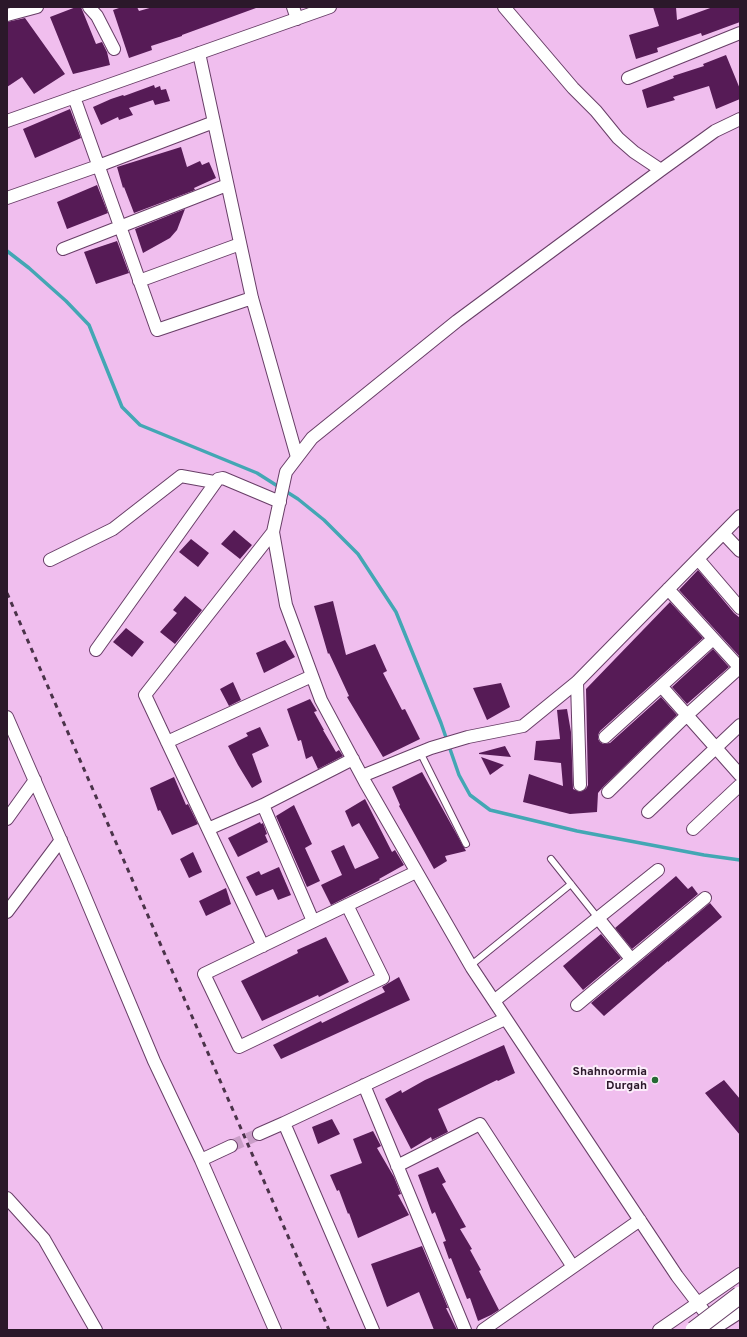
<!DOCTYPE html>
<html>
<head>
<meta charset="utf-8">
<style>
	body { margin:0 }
	#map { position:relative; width:747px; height:1337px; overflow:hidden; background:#f0beee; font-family:Overpass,sans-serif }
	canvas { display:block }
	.frame { position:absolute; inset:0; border:8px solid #2b182a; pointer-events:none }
</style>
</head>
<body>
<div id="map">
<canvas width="747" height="1337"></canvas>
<div class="frame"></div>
</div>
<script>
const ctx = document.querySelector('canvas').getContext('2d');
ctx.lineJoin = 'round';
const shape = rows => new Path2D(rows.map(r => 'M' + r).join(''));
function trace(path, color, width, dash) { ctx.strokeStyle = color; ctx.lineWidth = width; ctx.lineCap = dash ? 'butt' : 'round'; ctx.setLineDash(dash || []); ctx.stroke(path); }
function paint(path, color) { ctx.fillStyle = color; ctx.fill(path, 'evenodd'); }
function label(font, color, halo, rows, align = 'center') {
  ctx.font = font + ' Overpass,sans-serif'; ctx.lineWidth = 4; ctx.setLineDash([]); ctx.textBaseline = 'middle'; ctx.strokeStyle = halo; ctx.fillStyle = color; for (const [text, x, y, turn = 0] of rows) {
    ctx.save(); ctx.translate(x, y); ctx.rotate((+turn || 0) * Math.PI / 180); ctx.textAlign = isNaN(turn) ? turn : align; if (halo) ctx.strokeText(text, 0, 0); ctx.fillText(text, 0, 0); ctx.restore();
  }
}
trace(shape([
	[7,251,29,268,66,301,89,325,122,407,140,425,257,473,298,499,324,520,358,554,396,612,441,723,459,775,470,795,490,810,577,831,704,855,740,860]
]), '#43a7b4', 3.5);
paint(shape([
	[76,7,81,7,96,44,102,42,107,52,110,65,73,74,50,17],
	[122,7,137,7,139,11,153,7,256,8,182,35,182,36,151,46,152,50,129,58,113,10],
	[653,7,676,7,677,20,713,7,740,7,740,22,702,36,701,33,657,48,658,52,636,59,629,35,659,26],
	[25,18,65,74,34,94,22,77,7,87,7,22],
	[726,55,740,89,740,99,716,109,709,86,673,97,675,100,647,108,642,90,674,78,673,76,704,66,703,64],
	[154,85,155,88,160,86,161,90,166,89,170,101,155,105,153,100,129,108,133,115,119,120,118,117,101,125,93,107,111,99,123,95,124,96],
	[70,109,81,138,35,158,23,129],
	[181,147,187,167,200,161,202,165,209,162,216,178,194,188,195,190,134,213,124,187,123,188,117,167],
	[97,185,108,213,67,229,57,202],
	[185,209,177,230,170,238,143,253,135,229],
	[117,241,129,273,96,284,84,252],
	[234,530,252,545,240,559,221,544],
	[191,539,209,553,198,567,179,552],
	[698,570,734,613,740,618,740,657,679,590],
	[185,596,202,610,175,644,160,632,177,613,173,610],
	[333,601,346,655,375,644,387,671,383,673,402,710,405,709,420,739,383,757,347,697,349,696,329,653,328,654,314,606],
	[670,602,703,638,600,731,598,735,598,739,600,742,603,744,610,743,661,697,677,715,603,787,598,793,597,812,570,814,523,802,529,774,563,786,561,763,534,760,536,741,560,739,557,710,567,709,571,732,573,789,580,792,586,789,588,785,586,689],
	[126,628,144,642,132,657,113,642],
	[285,640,295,657,264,673,256,653],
	[713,649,729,667,687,704,672,687],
	[233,682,241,700,229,706,220,689],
	[501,683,510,707,487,720,473,688],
	[310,699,317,711,314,712,324,730,323,730,336,752,339,750,343,756,318,769,312,756,306,759,301,740,298,741,287,709],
	[260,727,269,746,252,754,262,782,252,788,238,765,228,746,248,736,246,733],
	[505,746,511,757,479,754,479,753],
	[481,757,504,765,490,775],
	[422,772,466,851,445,856,447,861,434,869,399,806,400,805,392,787],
	[174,777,186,805,188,804,198,824,172,835,160,810,158,811,150,788],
	[365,799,392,852,395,850,404,865,379,879,380,880,331,905,321,885,342,875,331,851,344,845,355,869,379,858,359,823,352,827,345,811],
	[294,805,312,844,305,848,320,881,307,887,276,816],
	[260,822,261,824,263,823,267,834,265,835,268,842,238,857,228,838],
	[193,852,202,872,189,878,180,859],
	[279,867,291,895,278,900,273,889,256,896,246,877,259,871,261,875],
	[676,876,688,889,692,886,698,894,632,949,615,928],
	[226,888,231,904,206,916,199,901],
	[710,903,722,917,668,962,668,961,604,1016,591,1003],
	[601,934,621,958,583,990,563,966],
	[326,937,349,982,319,997,318,995,262,1021,241,981,298,953,297,950],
	[399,977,410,1000,281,1059,273,1045,321,1021,322,1023,385,992,382,987],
	[504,1045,515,1073,498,1081,497,1080,438,1109,448,1132,432,1140,431,1137,411,1149,385,1099,401,1090,402,1093,425,1080],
	[724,1080,740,1099,740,1135,705,1093],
	[332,1119,340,1134,318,1144,312,1127],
	[373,1131,381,1146,377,1148,394,1177,401,1194,398,1195,409,1215,358,1238,349,1213,348,1214,339,1190,337,1191,330,1175,362,1163,353,1139],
	[438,1167,446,1182,442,1184,466,1227,460,1229,472,1249,470,1250,481,1270,479,1271,499,1310,491,1315,478,1321,470,1298,467,1299,451,1258,449,1259,443,1242,446,1241,435,1212,432,1214,418,1175],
	[422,1246,448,1308,446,1308,457,1330,434,1330,419,1292,387,1307,371,1264]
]), '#561b56');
trace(shape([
	[231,1146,259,1134]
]), '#c99dc7', 12, [12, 6]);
const service = shape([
	[420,752,466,844],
	[551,859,598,918],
	[470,966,571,884]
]);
const minor = shape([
	[89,7,97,16,114,49],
	[293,7,297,19],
	[504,7,573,88,596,111,618,138,634,152,661,170],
	[7,15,37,7],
	[199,53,252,298,297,457],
	[628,78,740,33],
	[74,97,157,330,252,298],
	[7,121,330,7],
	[7,198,98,166,214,122],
	[63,249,227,185],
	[139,281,240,244],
	[723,533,740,551],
	[698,559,740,608],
	[50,560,113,529,181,476,214,482],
	[668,589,740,668],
	[96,650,218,479,223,478,280,502],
	[577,682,580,785],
	[662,687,740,775],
	[7,717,78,880,154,1061,201,1160,275,1330],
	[605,737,713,639],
	[167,742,312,676],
	[362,776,431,748,468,737,523,726,577,682,740,516],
	[608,792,687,715,739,668],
	[263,805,313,921],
	[648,812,740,725],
	[7,819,35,780],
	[208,829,263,805,353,759],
	[693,829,740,785],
	[347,905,383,978,239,1047,204,974,416,872],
	[7,912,61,840],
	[598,918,631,959],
	[263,946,145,695,273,532],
	[494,1001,658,870],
	[577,1005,705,898],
	[364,1085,465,1330],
	[259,1134,284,1123],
	[201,1160,231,1146],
	[397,1166,480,1124,573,1267],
	[7,1198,44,1239,96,1330],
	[716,1327,677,1276,472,968,365,782,321,700,286,605,273,532,286,472,312,438,457,321,661,170,715,131,740,119],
	[373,1330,284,1123,505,1019],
	[483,1330,640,1220],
	[659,1330,740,1274],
	[712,1330,740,1312]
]);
trace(service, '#683e67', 8);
trace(minor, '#683e67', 14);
trace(service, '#fff', 6);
trace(minor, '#fff', 12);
trace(shape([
	[7,593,329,1330]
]), '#4b334a', 3, [5, 5]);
const secondaryBridge = shape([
	[694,1330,740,1295]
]);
trace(secondaryBridge, '#683e67', 19, []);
trace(secondaryBridge, '#fff', 17);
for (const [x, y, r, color] of [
	[655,1080,4,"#266934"]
]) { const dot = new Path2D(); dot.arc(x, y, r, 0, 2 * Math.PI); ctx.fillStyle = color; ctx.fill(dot); trace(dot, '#fcedfb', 1.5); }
label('bold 12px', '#2b182a', '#fcedfb', [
	["Shahnoormia",647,1073],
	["Durgah",647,1087]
], 'right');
</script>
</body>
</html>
